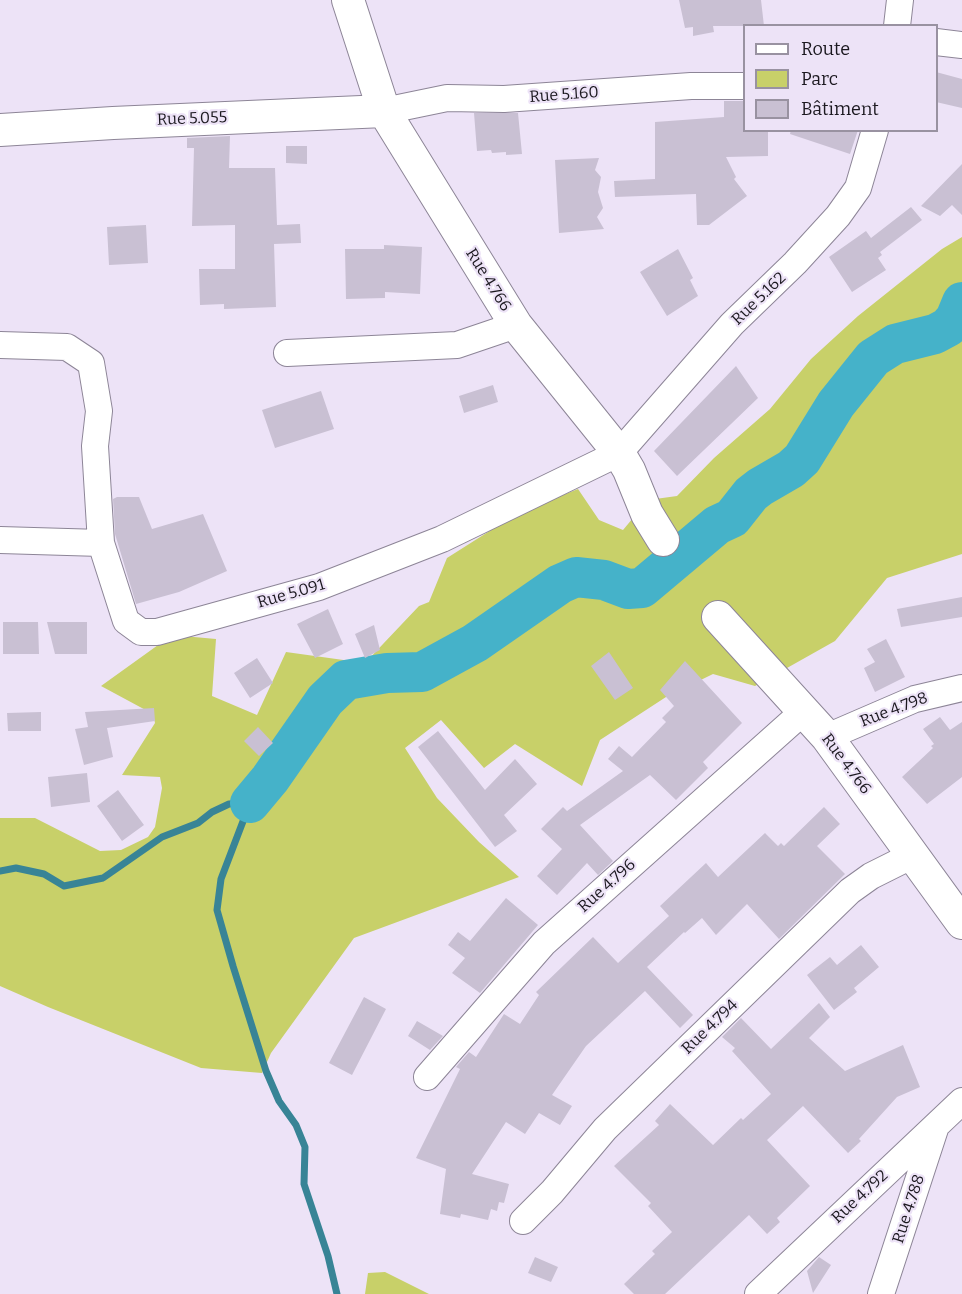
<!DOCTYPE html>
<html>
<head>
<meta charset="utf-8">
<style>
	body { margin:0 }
	#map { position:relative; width:962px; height:1294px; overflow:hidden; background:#ede3f7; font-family:Bitter,serif }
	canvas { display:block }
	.legend { position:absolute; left:743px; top:24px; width:195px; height:108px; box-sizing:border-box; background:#ede3f7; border:2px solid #9992a1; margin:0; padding:8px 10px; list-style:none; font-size:18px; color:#1b181f }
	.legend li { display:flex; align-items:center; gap:12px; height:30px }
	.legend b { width:30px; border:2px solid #9992a1 }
</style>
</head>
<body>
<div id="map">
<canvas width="962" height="1294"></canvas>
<ul class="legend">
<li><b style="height:8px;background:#fff"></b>Route</li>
<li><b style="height:16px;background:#c8d069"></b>Parc</li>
<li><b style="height:16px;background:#c9c0d3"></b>Bâtiment</li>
</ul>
</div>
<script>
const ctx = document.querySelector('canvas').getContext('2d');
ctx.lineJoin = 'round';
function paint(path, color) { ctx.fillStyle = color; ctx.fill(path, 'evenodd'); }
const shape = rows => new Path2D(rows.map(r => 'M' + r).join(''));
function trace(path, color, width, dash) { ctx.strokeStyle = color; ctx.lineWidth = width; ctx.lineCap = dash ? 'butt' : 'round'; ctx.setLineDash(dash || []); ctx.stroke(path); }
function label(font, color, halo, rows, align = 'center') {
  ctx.font = font + ' Bitter,serif'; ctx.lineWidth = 4.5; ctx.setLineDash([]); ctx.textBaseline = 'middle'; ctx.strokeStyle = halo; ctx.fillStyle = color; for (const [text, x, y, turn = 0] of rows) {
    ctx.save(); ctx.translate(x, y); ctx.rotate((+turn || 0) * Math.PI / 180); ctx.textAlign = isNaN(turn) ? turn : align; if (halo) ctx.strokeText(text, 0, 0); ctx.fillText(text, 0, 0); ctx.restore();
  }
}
paint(shape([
	[962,237,962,554,887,578,835,641,755,686,713,674,666,697,600,740,582,786,515,744,484,768,441,720,405,748,437,798,479,842,519,877,354,938,271,1053,262,1073,201,1068,48,1007,0,986,0,818,35,818,100,851,121,850,148,837,155,827,162,788,160,777,122,775,155,723,153,714,101,686,172,635,216,639,212,696,257,715,286,652,365,663,419,606,429,602,447,558,518,513,578,489,599,520,623,530,648,500,677,496,714,458,770,409,811,359,858,316,942,249],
	[385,1272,429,1294,365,1294,368,1273]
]), '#c8d069');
trace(shape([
	[0,871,16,868,44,874,64,886,103,878,162,837,198,823,212,812,229,804,250,803,221,879,217,910,233,966,266,1071,279,1101,296,1125,305,1147,304,1184,328,1256,337,1294]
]), '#388496', 7);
trace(shape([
	[250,803,270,779,325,700,346,680,387,673,422,672,475,643,560,584,576,577,604,580,628,589,642,588,717,525,732,518,751,494,760,487,791,469,802,459,836,404,873,358,895,344,935,334,948,327,955,319,962,302]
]), '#45b2c9', 40);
paint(shape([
	[679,0,761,0,764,26,713,26,714,32,693,36,693,27,685,28],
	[936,72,962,79,962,108,936,102],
	[724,101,744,101,744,130,768,130,768,156,726,157,736,177,734,179,747,196,709,225,697,225,696,194,615,197,614,181,655,179,655,122,724,117],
	[474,113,518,113,522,154,506,155,506,152,492,153,491,150,477,151],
	[791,130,858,130,850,154,790,134],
	[230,136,229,168,275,168,277,225,300,224,301,243,274,244,276,307,224,309,224,304,200,305,199,269,235,269,235,225,192,226,194,148,187,148,187,138],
	[286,146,307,146,307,164,286,163],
	[599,158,595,170,601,177,598,192,603,208,597,217,604,229,559,233,555,160],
	[962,164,962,215,952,205,940,216,921,206],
	[911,207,922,220,880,252,882,255,878,258,886,270,852,292,829,257,866,231,871,238],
	[146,225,148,263,109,265,107,227],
	[384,245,422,247,420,294,385,292,385,298,346,299,345,249,384,249],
	[678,249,693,278,690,280,698,296,667,316,640,272],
	[736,366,758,398,677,476,654,451],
	[493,385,498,402,464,413,459,396],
	[321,391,334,429,275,448,262,410],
	[117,497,139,497,152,529,203,514,227,571,179,592,136,604,115,534,113,499],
	[962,597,962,617,901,627,897,609],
	[328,609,343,644,315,658,297,624],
	[3,622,38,622,39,654,3,654],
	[47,622,87,622,87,654,55,654],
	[374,625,380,650,365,658,355,634],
	[886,639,905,677,875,692,864,668,875,662,867,649],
	[609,652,633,688,615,700,591,666],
	[257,658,273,683,250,698,234,673],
	[685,661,742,723,703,762,708,768,676,800,650,775,580,825,613,861,598,875,587,863,557,895,537,876,562,849,541,829,563,807,567,811,623,771,608,759,619,746,632,757,666,722,662,718,674,706,660,690],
	[154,708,155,721,107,728,113,757,84,765,75,729,88,727,85,712],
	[41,712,41,731,8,731,7,713],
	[940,717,950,730,962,722,962,777,927,804,902,777,933,748,931,746,934,744,923,729],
	[258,727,273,743,259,756,244,741],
	[438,731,485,790,515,759,537,784,504,815,517,831,495,847,418,747],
	[87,773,90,802,51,807,48,777],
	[118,790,144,825,122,841,97,806],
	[824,807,840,824,817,846,845,874,779,939,747,904,716,935,702,918,685,933,684,932,647,967,693,1015,680,1028,645,991,586,1046,552,1095,572,1106,560,1125,539,1113,525,1134,506,1122,472,1174,509,1184,504,1203,499,1202,497,1211,491,1209,488,1220,461,1214,460,1218,440,1214,446,1169,416,1158,460,1069,456,1067,469,1052,476,1057,504,1014,520,1024,539,995,536,992,593,937,618,963,669,916,660,906,706,863,718,877,765,833,778,846,781,843,784,846],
	[506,898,538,925,480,993,452,973,465,958,448,945,458,932,470,941],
	[861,945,879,967,854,988,857,992,834,1010,807,975,830,957,837,965],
	[364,997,386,1009,352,1075,329,1063],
	[819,1003,830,1017,809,1038,845,1071,903,1045,920,1087,897,1097,859,1139,861,1141,848,1153,803,1106,767,1140,810,1186,777,1218,780,1222,767,1234,749,1215,665,1294,634,1294,624,1284,655,1254,652,1251,672,1232,648,1206,651,1203,614,1166,659,1125,655,1121,670,1104,713,1145,741,1118,743,1120,771,1094,732,1051,735,1048,722,1037,741,1018,771,1049],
	[417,1021,443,1036,430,1050,408,1036],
	[535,1257,558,1267,551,1282,528,1273],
	[819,1257,831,1265,813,1293,807,1271]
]), '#c9c0d3');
const minor = shape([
	[897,26,900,0],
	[936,42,962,45],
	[384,111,447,98,504,99,691,86,744,86],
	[0,345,67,347,91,363,99,411,95,446,101,543],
	[287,353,457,345,516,325],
	[0,540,101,543,126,621,141,632,157,632,319,587,442,539,619,453,732,324,795,263,838,216,858,188,875,130],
	[827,737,915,699,962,688],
	[427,1077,544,943,804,711],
	[523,1221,552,1192,605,1129,850,891,871,876,913,855],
	[758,1294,962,1101],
	[881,1294,935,1129]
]);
const tertiary = shape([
	[348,0,384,111,516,325,619,453,629,470,647,514,663,540],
	[0,130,113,123,384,111],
	[718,617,827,737,962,923]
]);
trace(minor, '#8d8597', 28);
trace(tertiary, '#8d8597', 34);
trace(minor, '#fff', 26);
trace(tertiary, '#fff', 32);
label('16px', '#1b181f', '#ede3f7', [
	["Rue 5.160",564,95,-4],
	["Rue 5.055",192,119,-2],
	["Rue 4.766",488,280,58],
	["Rue 5.162",759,299,-44],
	["Rue 5.091",291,594,-16],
	["Rue 4.798",894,710,-21],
	["Rue 4.766",846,764,53],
	["Rue 4.796",607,886,-42],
	["Rue 4.794",710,1027,-44],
	["Rue 4.792",860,1197,-43],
	["Rue 4.788",909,1209,-72]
]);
</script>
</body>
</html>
